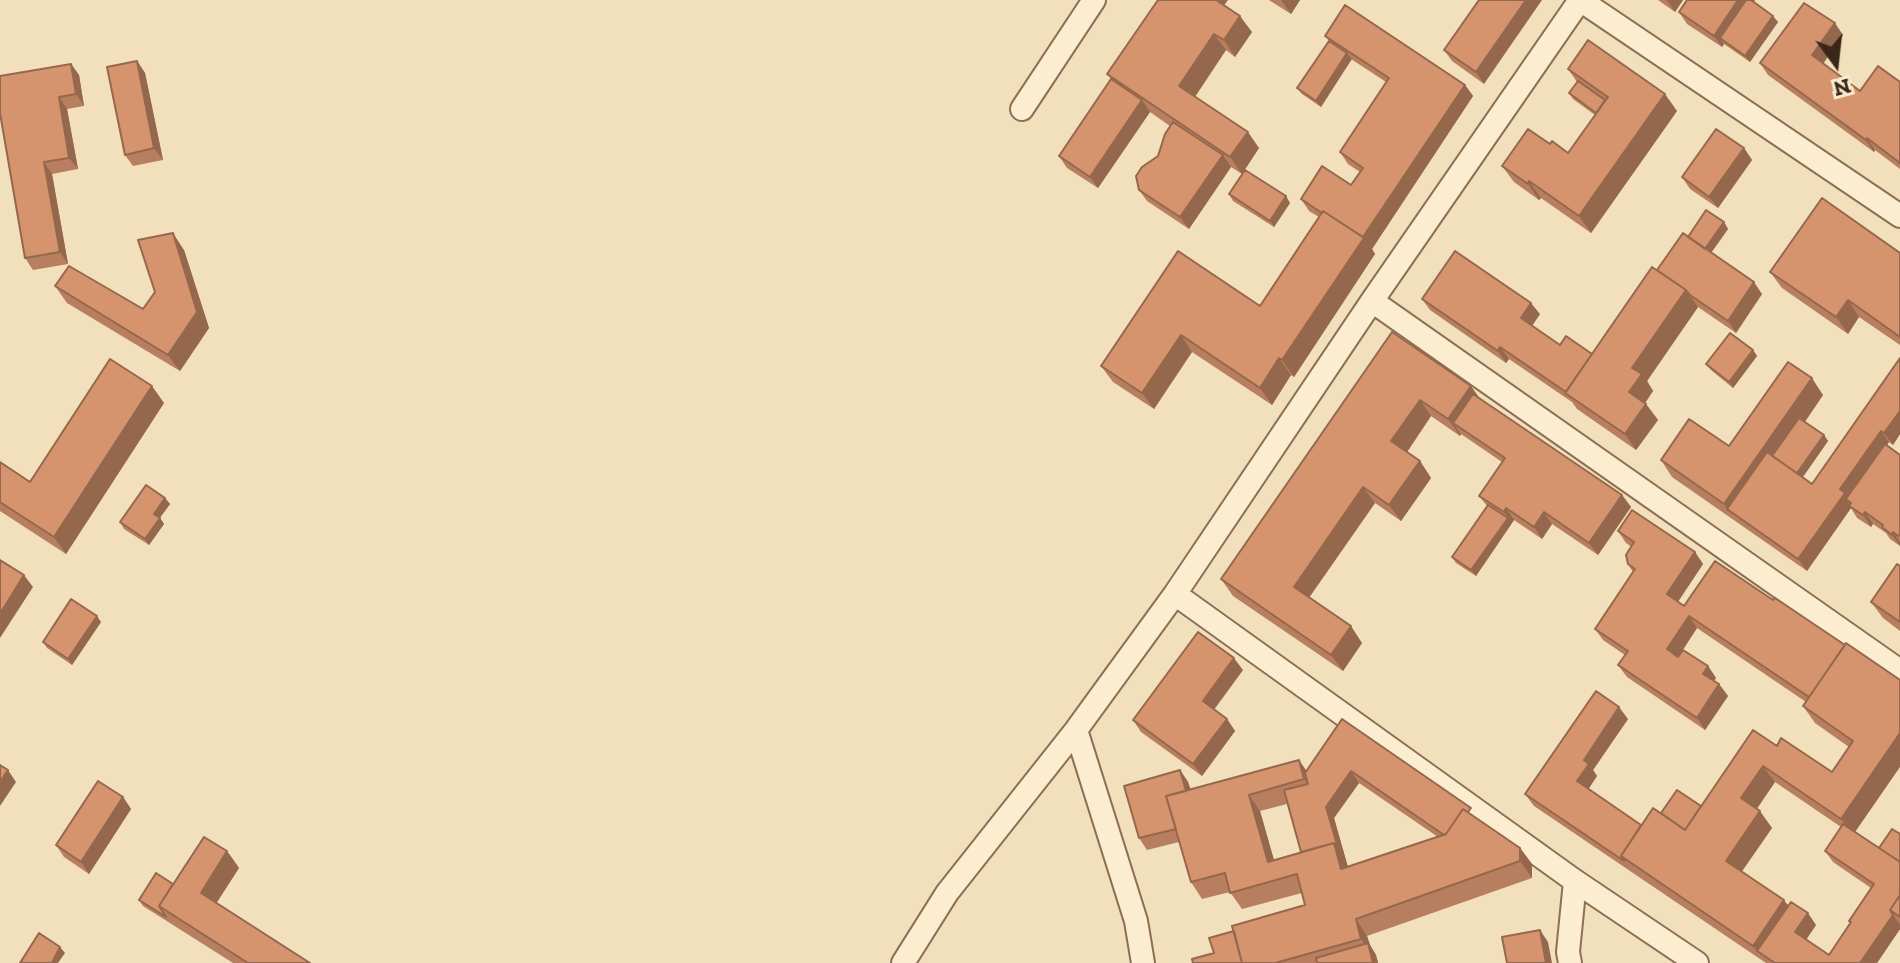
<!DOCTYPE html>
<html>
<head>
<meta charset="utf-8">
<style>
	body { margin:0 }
	#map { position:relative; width:1900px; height:963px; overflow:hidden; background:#f2e0bd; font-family:"Zilla Slab",serif }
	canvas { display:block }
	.north { position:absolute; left:1796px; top:24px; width:80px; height:80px; -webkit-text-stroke:6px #f9eacd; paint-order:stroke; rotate:165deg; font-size:22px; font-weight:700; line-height:32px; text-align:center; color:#39281a }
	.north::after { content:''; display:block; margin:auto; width:28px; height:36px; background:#39281a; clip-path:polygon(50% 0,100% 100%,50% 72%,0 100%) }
</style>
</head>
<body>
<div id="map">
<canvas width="1900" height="963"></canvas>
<div class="north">N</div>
</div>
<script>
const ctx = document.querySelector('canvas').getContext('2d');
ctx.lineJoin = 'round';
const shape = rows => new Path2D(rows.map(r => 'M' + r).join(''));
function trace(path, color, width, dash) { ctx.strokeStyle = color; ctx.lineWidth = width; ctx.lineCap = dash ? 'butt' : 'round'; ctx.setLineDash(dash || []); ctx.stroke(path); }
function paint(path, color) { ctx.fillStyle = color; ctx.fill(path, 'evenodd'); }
const service = shape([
	[1580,0,1372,301,1175,594,1575,881,1697,963],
	[1580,0,1900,216],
	[1022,109,1094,0],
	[1372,301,1900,671],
	[1076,730,1136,921,1143,963],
	[903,963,947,893,1076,730,1175,594],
	[1570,963,1568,952,1575,881]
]);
trace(service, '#8c6f54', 26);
trace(service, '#fcedd1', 22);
paint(shape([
	[1269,0,1300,0,1291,14],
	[1479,0,1484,84,1452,61,1444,50],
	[1658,0,1683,0,1675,12],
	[1753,2,1778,22,1750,62,1724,44,1722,47,1687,24,1679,12],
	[1224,5,1252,32,1235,57,1226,50,1195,96,1259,148,1242,174,1231,167,1189,229,1147,201,1139,190,1158,156,1170,126,1150,112,1098,188,1067,168,1059,156,1111,79,1107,74],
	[1843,35,1823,63,1860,91,1900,82,1900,169,1875,150,1874,152,1768,75,1760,63],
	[1325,36,1465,85,1473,96,1372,249,1375,254,1294,377,1291,375,1272,405,1192,352,1154,409,1113,382,1101,366,1260,306,1319,217,1309,211,1301,199,1351,185,1360,172,1348,164,1340,152,1386,82,1351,59,1321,107,1302,94,1297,88,1329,41],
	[137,61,145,73,163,160,133,166,125,155],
	[71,64,79,75,84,106,67,109,78,169,52,174,68,264,33,270,25,258,0,113],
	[1568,69,1677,111,1591,233,1541,198,1539,200,1514,182,1502,166,1550,144,1568,153,1595,115,1573,99,1569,93,1577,82],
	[1744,148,1752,160,1718,208,1690,189,1682,177],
	[1229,194,1290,203,1274,227,1233,201],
	[1724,222,1728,229,1711,253,1762,294,1736,333,1698,307,1647,381,1653,391,1645,403,1658,420,1636,450,1577,409,1572,402,1509,359,1506,363,1430,310,1422,299,1540,314,1532,326,1560,345,1592,354,1657,270,1688,237],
	[184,250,209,328,180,371,67,303,55,286,143,309],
	[1900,253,1900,345,1859,317,1848,334,1782,288,1770,272],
	[1392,332,1478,397,1622,495,1631,507,1598,555,1552,524,1542,539,1514,520,1476,576,1456,563,1452,557,1487,506,1479,496,1502,462,1461,434,1460,436,1431,416,1407,452,1420,461,1431,478,1401,521,1375,503,1309,598,1362,643,1343,671,1233,596,1221,579],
	[1753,350,1757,356,1733,388,1711,370,1706,364],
	[1900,358,1900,434,1893,445,1889,442,1887,445,1900,455,1900,546,1890,539,1886,533,1873,524,1871,527,1857,518,1851,508,1807,571,1672,477,1661,460,1729,446,1823,395,1805,422,1824,435,1828,441,1803,477,1812,484],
	[164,403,66,554,0,511,0,462,30,482],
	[165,498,170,504,160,518,164,524,149,545,124,529,120,522],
	[1618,531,1695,552,1703,564,1678,602,1684,606,1773,600,1900,680,1855,832,1879,848,1900,834,1900,929,1877,963,1766,963,1534,806,1525,794,1628,719,1593,770,1597,776,1588,789,1641,825,1661,813,1701,806,1777,746,1832,772,1849,747,1815,723,1803,706,1806,702,1697,628,1683,650,1708,666,1716,678,1714,681,1719,684,1728,696,1705,730,1627,677,1618,665,1625,655,1603,640,1595,629,1633,572,1628,564,1632,547,1626,543],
	[1775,782,1841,827,1825,851,1833,862,1871,888,1850,923,1829,955,1806,940,1816,925,1742,871,1772,828,1757,809],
	[1900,566,1900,631,1883,618,1871,602],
	[101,622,72,665,47,648,43,642],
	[1243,670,1214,710,1227,719,1235,731,1202,776,1141,732,1133,720],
	[1342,719,1478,819,1520,848,1532,864,1532,878,1367,936,1370,945,1376,955,1378,963,1193,963,1214,953,1234,931,1305,905,1302,893,1242,909,1230,892,1202,899,1191,882,1179,842,1147,850,1139,838,1180,770,1188,782,1191,790,1299,760,1306,771],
	[1359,783,1438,837,1348,867,1334,818],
	[1287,804,1301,852,1274,860,1260,811],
	[123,797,131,809,89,874,64,857,56,845],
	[227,851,239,868,216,903,310,963,233,963,143,906,139,900,173,884]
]), '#b77f5f');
paint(shape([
	[1212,0,1228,0,1220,11],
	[1281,0,1300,0,1291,14],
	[1526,0,1542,0,1484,84,1476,72],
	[1667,0,1683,0,1675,12],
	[1738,0,1755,0,1725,42,1720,38,1724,44,1722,47,1714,36],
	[1240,16,1252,32,1235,57,1224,40],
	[1773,16,1778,22,1750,62,1745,56],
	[1835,23,1843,35,1821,67,1812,55],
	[1214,34,1226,50,1191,103,1179,86],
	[1347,53,1352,59,1321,107,1316,101],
	[137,61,145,73,163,160,154,148],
	[71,64,79,75,84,106,76,94],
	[1465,85,1473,96,1372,249,1375,254,1294,377,1282,360],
	[1665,94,1677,111,1591,233,1579,216],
	[59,97,67,109,78,169,69,158],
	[1142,100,1150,112,1098,188,1090,177],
	[1248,132,1259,148,1242,174,1230,157],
	[1867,138,1875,150,1874,152,1866,140],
	[1744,148,1752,160,1718,208,1709,197],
	[1223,155,1231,167,1189,229,1180,217],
	[44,162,52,174,68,264,60,252],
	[1529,181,1541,198,1539,200,1528,184],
	[1286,196,1290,203,1274,227,1270,221],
	[1724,222,1728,229,1708,257,1704,251],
	[173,233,184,250,209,328,180,371,168,355],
	[1754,282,1762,294,1736,333,1728,321],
	[1686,290,1698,307,1647,381,1653,391,1641,409,1629,392,1632,368],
	[1848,300,1859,317,1848,334,1836,317],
	[1531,303,1540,314,1529,330,1521,318],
	[1181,335,1192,352,1154,409,1142,393],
	[1500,347,1509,359,1506,363,1498,351],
	[1753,350,1757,356,1733,388,1729,382],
	[1279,358,1291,375,1272,405,1260,388],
	[1812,378,1823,395,1777,462,1727,509,1724,504],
	[152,386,164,403,66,554,54,537],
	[1471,386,1483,403,1453,423,1461,434,1460,436,1448,419],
	[1420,400,1431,416,1403,458,1391,441],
	[1646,404,1658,420,1636,450,1625,434],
	[1900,411,1900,434,1893,445,1884,433],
	[1881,431,1889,442,1849,500,1851,503,1846,499,1852,507,1849,506,1851,508,1807,571,1798,559,1840,489],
	[1824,435,1828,441,1800,481,1796,475],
	[1420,461,1431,478,1401,521,1389,505],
	[1363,487,1375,503,1305,603,1294,587],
	[1622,495,1631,507,1598,555,1589,543],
	[165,498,170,504,158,520,154,514],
	[1506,508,1514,520,1476,576,1471,570,1508,518,1504,512],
	[1544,512,1552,524,1542,539,1534,527],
	[1865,512,1873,524,1871,527,1863,515],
	[160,518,164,524,149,545,145,539],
	[1893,532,1900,542,1900,546,1892,535],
	[1695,552,1703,564,1675,606,1667,594],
	[24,575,33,587,0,638,0,614],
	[97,616,101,622,72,665,68,659],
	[1689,616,1697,628,1675,661,1667,649],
	[1351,626,1362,643,1343,671,1331,655],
	[1234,658,1243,670,1211,713,1203,701],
	[1708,666,1716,678,1711,685,1703,674],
	[1719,684,1728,696,1705,730,1697,718],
	[1619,707,1628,719,1593,770,1597,776,1586,793,1577,781,1584,760],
	[1227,719,1235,731,1202,776,1193,764],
	[1900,733,1900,767,1853,835,1841,819],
	[1299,760,1310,776,1316,796,1304,779],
	[1763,766,1775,782,1752,815,1741,798],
	[8,770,16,782,0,806,0,782],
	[1180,770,1188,782,1196,808,1187,796],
	[1351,771,1359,783,1334,818,1353,885,1341,869,1326,807],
	[1249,795,1260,811,1279,878,1268,862],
	[123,797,131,809,89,874,81,862],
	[1760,811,1772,828,1738,877,1726,861],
	[1520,848,1532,864,1532,878,1520,861],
	[227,851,239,868,212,910,201,893],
	[1784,900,1796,917,1757,951,1753,946],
	[1808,913,1816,925,1803,944,1795,932],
	[1893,915,1900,924,1900,929,1877,963,1860,963],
	[1356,919,1367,936,1370,945,1376,955,1378,963,1373,963,1371,953,1361,939],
	[1540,930,1548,942,1552,963,1546,963],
	[60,947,65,953,58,963,51,963]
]), '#95684d');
const building = shape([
	[1158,0,1216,0,1240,16,1224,40,1214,34,1179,86,1248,132,1230,157,1107,74,1158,0],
	[1479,0,1526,0,1476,72,1444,50,1479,0],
	[1687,0,1738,0,1714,36,1679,12,1687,0],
	[1746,0,1751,0,1773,16,1745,56,1720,38,1746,0],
	[1804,3,1835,23,1812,55,1860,91,1878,66,1900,82,1900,163,1867,138,1866,140,1760,63,1804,3],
	[1345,5,1465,85,1363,237,1323,211,1322,213,1301,199,1322,166,1351,185,1363,168,1340,152,1389,78,1325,36,1345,5],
	[1588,40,1665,94,1579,216,1529,181,1528,184,1502,166,1528,129,1550,144,1552,141,1568,153,1608,97,1568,69,1588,40],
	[1329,41,1347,53,1316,101,1297,88,1329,41],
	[137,61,154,148,125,155,107,67,137,61],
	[71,64,76,94,59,97,69,158,44,162,60,252,25,258,0,113,0,76,71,64],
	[1111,79,1142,100,1090,177,1059,156,1111,79],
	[1578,81,1605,100,1596,113,1569,93,1578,81],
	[1173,122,1223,155,1180,217,1139,190,1136,176,1142,167,1158,156,1165,134,1173,122],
	[1716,129,1744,148,1709,197,1682,177,1716,129],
	[1245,170,1286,196,1270,221,1229,194,1245,170],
	[1822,198,1900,253,1900,337,1848,300,1836,317,1770,272,1822,198],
	[1706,210,1724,222,1705,249,1688,237,1706,210],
	[1323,211,1364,238,1282,360,1279,358,1260,388,1181,335,1142,393,1101,366,1178,251,1260,306,1323,211],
	[173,233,197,312,168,355,55,286,69,266,143,309,155,292,138,240,173,233],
	[1683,233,1754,282,1728,321,1690,295,1686,290,1657,270,1683,233],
	[1455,251,1531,303,1521,318,1560,345,1566,336,1592,354,1566,392,1500,347,1498,351,1422,299,1455,251],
	[1652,267,1686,290,1632,368,1642,374,1629,392,1646,404,1625,434,1565,393,1652,267],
	[1392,332,1471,386,1448,419,1420,400,1391,441,1420,461,1389,505,1363,487,1294,587,1351,626,1331,655,1221,579,1392,332],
	[1730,333,1753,350,1729,382,1706,364,1730,333],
	[1900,358,1900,411,1884,433,1881,431,1840,489,1845,493,1798,559,1727,509,1767,452,1812,484,1900,358],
	[110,359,152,386,54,537,0,502,0,462,30,482,110,359],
	[1788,362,1812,378,1724,504,1661,460,1689,419,1729,446,1788,362],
	[1473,394,1622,495,1589,543,1544,512,1534,527,1506,508,1504,512,1479,496,1505,458,1453,423,1473,394],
	[1799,418,1824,435,1797,473,1772,456,1799,418],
	[1885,444,1900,455,1900,534,1898,536,1893,532,1892,535,1882,527,1883,525,1865,512,1863,515,1849,506,1851,503,1846,499,1885,444],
	[146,485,165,498,154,514,160,518,145,539,120,522,146,485],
	[1488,505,1508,518,1471,570,1452,557,1488,505],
	[1632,510,1695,552,1667,594,1684,606,1715,561,1773,600,1775,598,1845,645,1809,697,1689,616,1667,649,1678,657,1683,650,1708,666,1703,674,1719,684,1697,718,1618,665,1628,651,1595,629,1635,569,1628,564,1626,555,1634,542,1618,531,1632,510],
	[0,560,24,575,0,614,0,560],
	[1897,564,1900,566,1900,622,1871,602,1897,564],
	[71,599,97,616,68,659,43,642,71,599],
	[1198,632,1234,658,1203,701,1227,719,1193,764,1133,720,1198,632],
	[1846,643,1900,680,1900,733,1841,819,1763,766,1741,798,1760,811,1726,861,1784,900,1753,946,1621,856,1653,808,1685,830,1753,730,1777,746,1781,738,1832,772,1853,741,1803,706,1846,643],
	[1596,691,1619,707,1584,760,1589,764,1577,781,1641,825,1621,856,1624,861,1525,794,1596,691],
	[1342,719,1471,808,1468,812,1463,809,1446,834,1444,835,1351,771,1326,807,1338,848,1334,843,1301,852,1284,790,1308,784,1305,773,1342,719],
	[1299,760,1304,779,1249,795,1268,862,1334,843,1341,869,1446,834,1463,809,1520,848,1520,861,1356,919,1361,939,1275,963,1242,963,1232,926,1305,905,1297,874,1230,893,1225,873,1191,882,1166,796,1299,760],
	[0,765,8,770,0,782,0,765],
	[1180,770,1186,791,1166,796,1176,829,1139,838,1124,786,1180,770],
	[98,781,123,797,81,862,56,845,98,781],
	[1677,790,1701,806,1685,830,1661,813,1677,790],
	[1843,824,1900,862,1900,895,1890,910,1893,915,1860,963,1775,963,1757,951,1791,902,1808,913,1795,932,1829,955,1851,922,1849,921,1874,884,1825,851,1843,824],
	[1892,829,1900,834,1900,862,1879,848,1892,829],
	[204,837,227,851,201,893,310,963,248,963,159,906,204,837],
	[156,873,173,884,159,906,166,917,139,900,156,873],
	[1900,895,1900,917,1890,910,1900,895],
	[1540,930,1546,963,1507,963,1502,937,1540,930],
	[1234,931,1242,963,1193,963,1192,959,1214,953,1209,938,1234,931],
	[39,933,60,947,52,963,20,963,39,933],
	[1368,943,1373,963,1317,963,1316,958,1368,943]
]);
paint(building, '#d5946e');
trace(building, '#95684d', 2);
</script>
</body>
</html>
